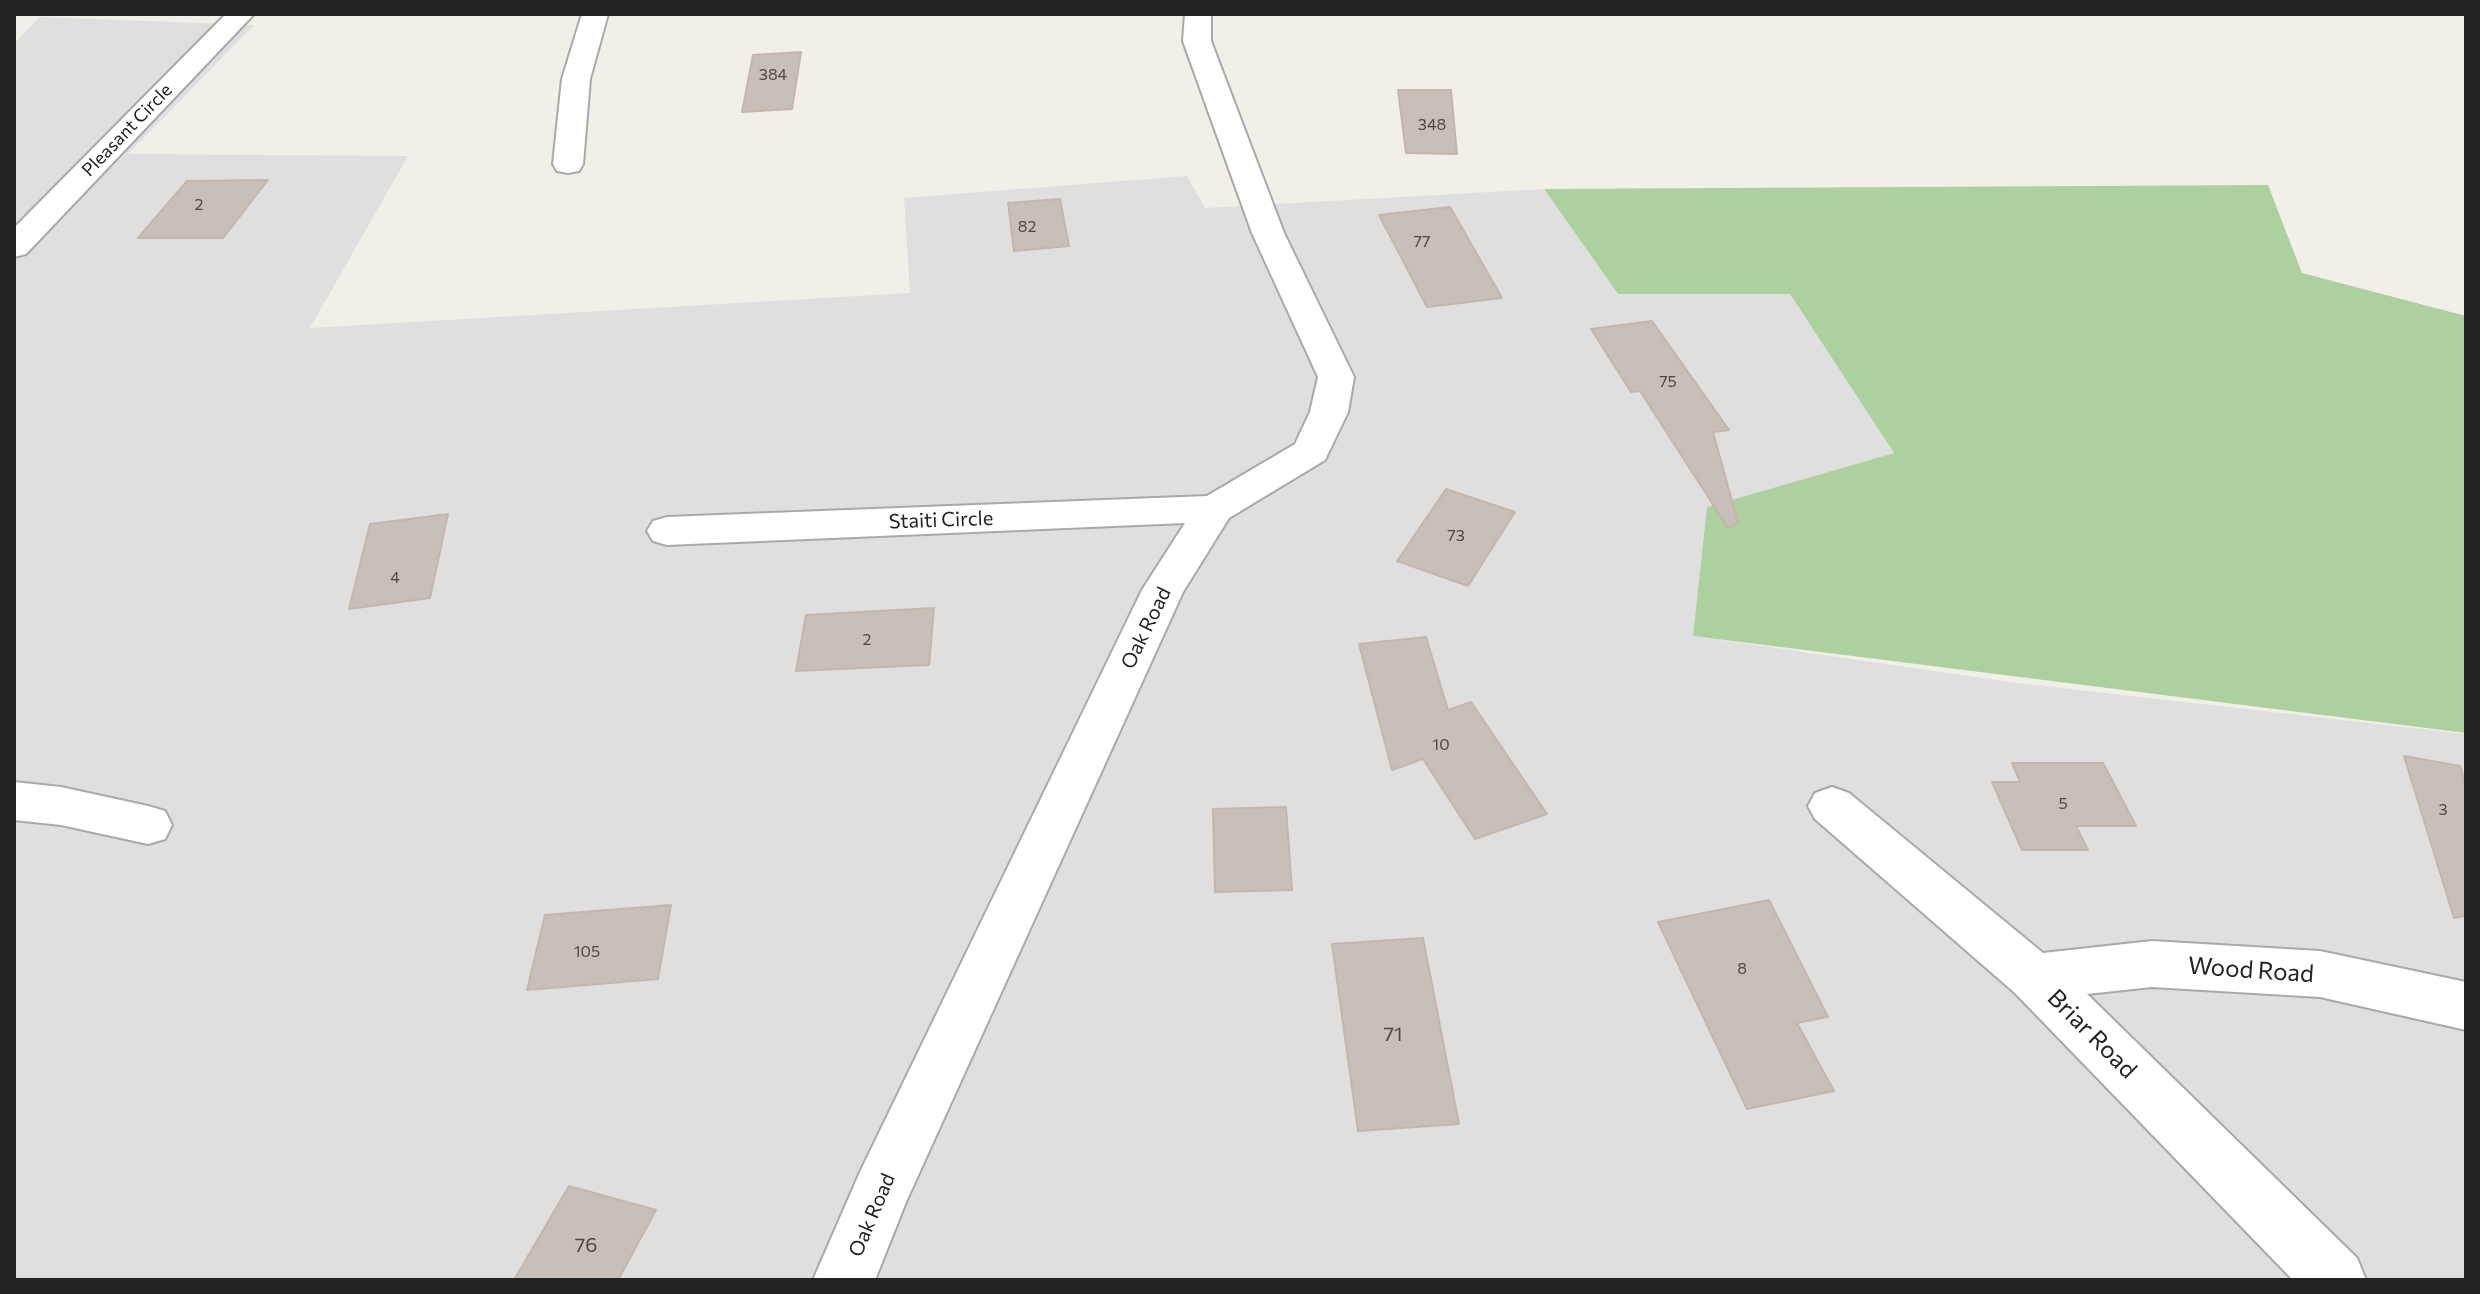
<!DOCTYPE html>
<html>
<head>
<meta charset="utf-8">
<style>
	body { margin:0 }
	#map { position:relative; width:2480px; height:1294px; overflow:hidden; background:#f2efe9; font-family:Commissioner,sans-serif }
	canvas { display:block }
	.frame { position:absolute; inset:0; border:16px solid #222; pointer-events:none }
</style>
</head>
<body>
<div id="map">
<canvas width="2480" height="1294"></canvas>
<div class="frame"></div>
</div>
<script>
const ctx = document.querySelector('canvas').getContext('2d');
ctx.lineJoin = 'round';
function paint(path, color) { ctx.fillStyle = color; ctx.fill(path, 'evenodd'); }
const shape = rows => new Path2D(rows.map(r => 'M' + r).join(''));
function trace(path, color, width, dash) { ctx.strokeStyle = color; ctx.lineWidth = width; ctx.lineCap = dash ? 'butt' : 'round'; ctx.setLineDash(dash || []); ctx.stroke(path); }
function label(font, color, halo, rows, align = 'center') {
  ctx.font = font + ' Commissioner,sans-serif'; ctx.lineWidth = 6; ctx.setLineDash([]); ctx.textBaseline = 'middle'; ctx.strokeStyle = halo; ctx.fillStyle = color; for (const [text, x, y, turn = 0] of rows) {
    ctx.save(); ctx.translate(x, y); ctx.rotate((+turn || 0) * Math.PI / 180); ctx.textAlign = isNaN(turn) ? turn : align; if (halo) ctx.strokeText(text, 0, 0); ctx.fillText(text, 0, 0); ctx.restore();
  }
}
paint(shape([
	[40,17,254,25,128,154,408,156,310,328,910,293,904,198,1187,176,1205,208,1544,189,1618,294,1790,294,1894,453,1707,507,1693,636,2017,683,2466,734,2466,1280,14,1280,14,44]
]), '#e0dfdf');
paint(shape([
	[2268,185,2302,273,2466,316,2466,733,1693,636,1707,507,1894,453,1790,294,1618,294,1544,189]
]), '#add19e');
const building = shape([
	[801,52,792,109,742,112,753,55,801,52],
	[1398,90,1451,90,1457,154,1406,153,1398,90],
	[268,180,223,238,138,238,187,181,268,180],
	[1060,199,1069,246,1014,251,1008,203,1060,199],
	[1450,207,1502,298,1427,307,1379,215,1450,207],
	[1652,321,1729,430,1713,432,1738,523,1728,528,1640,391,1631,392,1591,329,1652,321],
	[1446,489,1515,512,1468,586,1397,561,1446,489],
	[448,514,430,598,349,609,370,524,448,514],
	[934,608,929,665,796,671,806,615,934,608],
	[1426,637,1448,710,1471,702,1547,814,1475,839,1423,759,1392,770,1359,644,1426,637],
	[2404,756,2460,766,2466,784,2466,916,2454,918,2404,756],
	[2012,763,2103,763,2136,826,2076,826,2088,850,2022,850,1992,782,2020,782,2012,763],
	[1286,807,1292,890,1215,892,1213,809,1286,807],
	[1769,900,1828,1017,1797,1023,1834,1091,1747,1109,1658,922,1769,900],
	[671,905,658,979,527,990,545,915,671,905],
	[1423,938,1459,1124,1358,1131,1332,944,1423,938],
	[569,1186,656,1210,618,1280,514,1280,569,1186]
]);
paint(building, '#c7bfb8');
trace(building, '#c4b6ab', 2);
const minor = shape([
	[226,14,254,14,26,254,14,257,14,228,226,14],
	[582,14,608,14,590,79,583,164,579,171,568,173,557,171,553,164,562,79,582,14],
	[1185,14,1211,14,1211,41,1284,233,1354,377,1348,412,1325,460,1229,518,1183,592,906,1202,875,1280,813,1280,860,1172,1142,590,1185,523,667,545,653,541,647,531,653,521,667,517,1207,496,1295,444,1310,412,1318,377,1252,233,1183,41,1185,14],
	[14,782,61,787,148,806,165,811,172,825,165,839,148,844,61,825,14,820,14,782],
	[1832,787,1849,793,2043,953,2152,941,2320,951,2466,982,2466,1030,2320,997,2152,987,2087,994,2357,1258,2366,1280,2293,1280,2015,993,1815,819,1808,806,1815,793,1832,787]
]);
trace(minor, '#a9a9a9', 4);
paint(minor, '#fff');
label('16px', '#4b4948', null, [
	["384",773,75],
	["348",1432,125],
	["2",199,205],
	["82",1027,227],
	["77",1422,242],
	["75",1668,382],
	["73",1456,536],
	["4",395,578],
	["2",867,640],
	["10",1441,745],
	["5",2063,804],
	["3",2443,810],
	["105",587,952],
	["8",1742,969]
]);
label('18px', '#222', '#fff', [
	["Pleasant Circle",127,130,-46]
]);
label('20px', '#222', '#fff', [
	["Staiti Circle",941,520,-2],
	["Oak Road",1146,628,-64],
	["Oak Road",872,1215,-67]
]);
label('20px', '#4b4948', null, [
	["71",1393,1034],
	["76",586,1245]
]);
label('24px', '#222', '#fff', [
	["Wood Road",2251,970,4],
	["Briar Road",2092,1034,45]
]);
</script>
</body>
</html>
